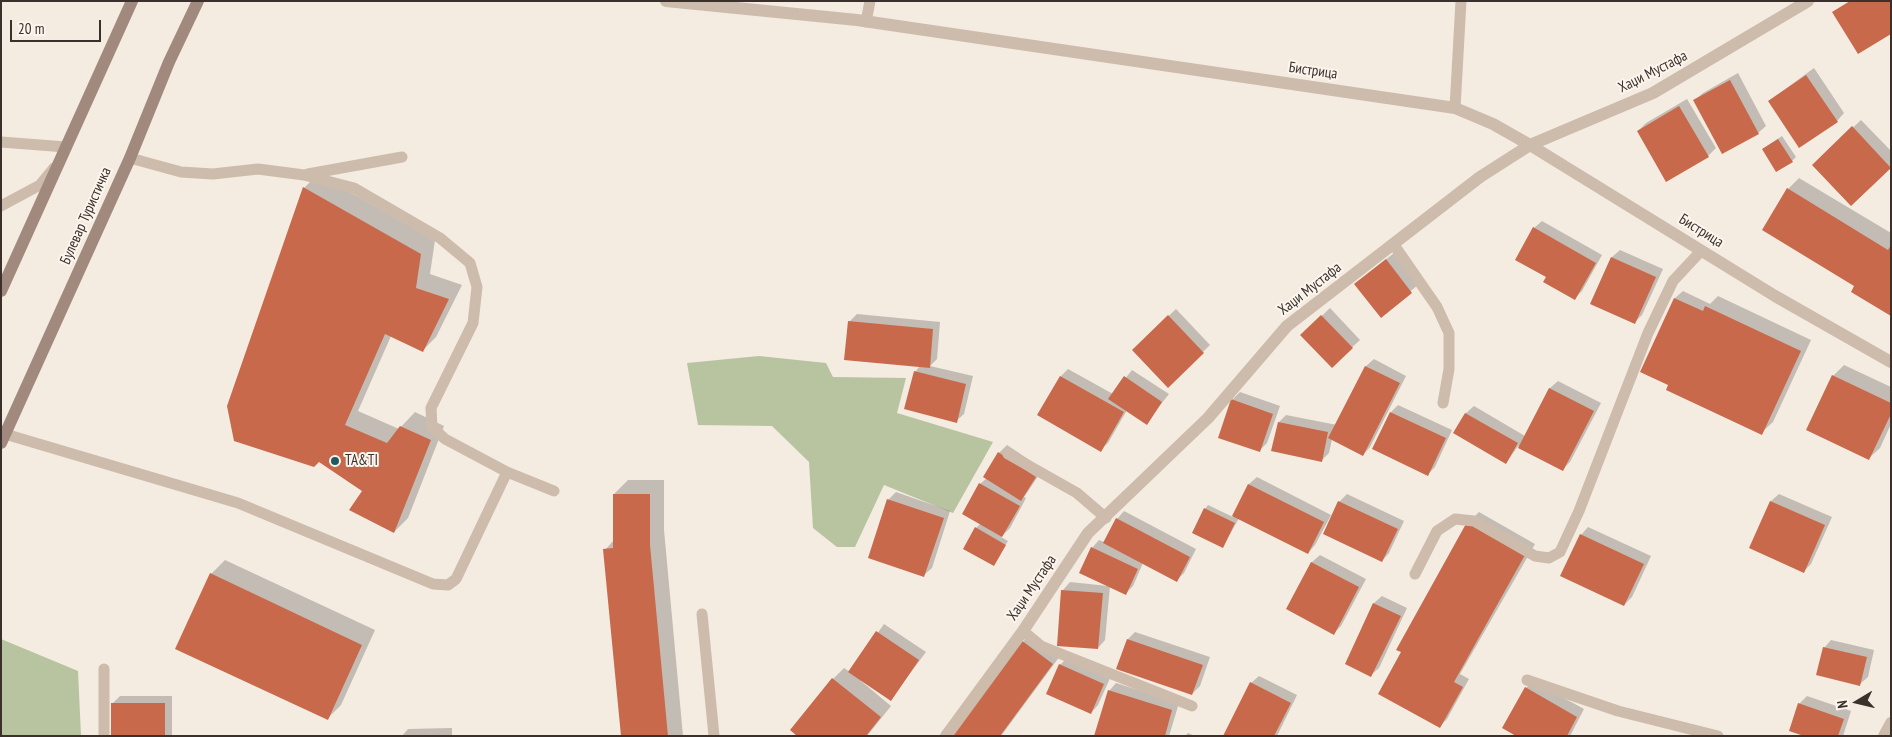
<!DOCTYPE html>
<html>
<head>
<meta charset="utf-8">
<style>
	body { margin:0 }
	#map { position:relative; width:1892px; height:737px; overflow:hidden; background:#f4ebe1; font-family:"PT Sans Narrow",sans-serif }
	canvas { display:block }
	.frame { position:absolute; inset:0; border:2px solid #3b302b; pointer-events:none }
	.north { position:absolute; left:1832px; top:677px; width:50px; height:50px; -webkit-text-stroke:4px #fbf5ee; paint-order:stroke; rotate:261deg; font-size:14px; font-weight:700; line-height:20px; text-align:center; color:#3b302b }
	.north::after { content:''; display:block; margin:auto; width:18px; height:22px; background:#3b302b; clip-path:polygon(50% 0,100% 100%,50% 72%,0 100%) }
	.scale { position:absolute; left:10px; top:20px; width:91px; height:22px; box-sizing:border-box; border:2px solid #3b302b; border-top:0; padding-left:6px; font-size:15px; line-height:18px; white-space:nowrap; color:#3b302b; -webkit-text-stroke:4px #fbf5ee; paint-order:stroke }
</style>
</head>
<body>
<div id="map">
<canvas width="1892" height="737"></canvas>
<div class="frame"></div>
<div class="north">N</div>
<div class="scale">20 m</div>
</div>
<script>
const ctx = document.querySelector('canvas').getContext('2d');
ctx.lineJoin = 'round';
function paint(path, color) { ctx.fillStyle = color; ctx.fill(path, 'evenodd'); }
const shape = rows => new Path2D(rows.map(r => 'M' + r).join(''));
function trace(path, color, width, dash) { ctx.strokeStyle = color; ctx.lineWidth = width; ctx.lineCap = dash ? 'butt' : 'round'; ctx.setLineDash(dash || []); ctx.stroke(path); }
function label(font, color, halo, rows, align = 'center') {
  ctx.font = font + ' "PT Sans Narrow",sans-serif'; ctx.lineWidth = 4; ctx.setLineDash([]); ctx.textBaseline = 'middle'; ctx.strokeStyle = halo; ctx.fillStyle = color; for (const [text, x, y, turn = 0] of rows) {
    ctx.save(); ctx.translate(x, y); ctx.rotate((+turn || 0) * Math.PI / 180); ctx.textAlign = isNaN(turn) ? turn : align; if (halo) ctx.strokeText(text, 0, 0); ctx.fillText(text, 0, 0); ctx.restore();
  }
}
paint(shape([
	[759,356,826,363,833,377,906,378,897,413,993,442,953,513,884,485,855,547,837,547,813,528,809,462,772,426,698,425,687,363],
	[1,639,78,671,81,736,1,736]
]), '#b8c4a0');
paint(shape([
	[1814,68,1844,113,1837,121,1769,101],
	[1738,73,1766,126,1758,133,1695,100,1703,93],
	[1687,99,1716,148,1708,156,1638,131,1646,123],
	[1861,120,1891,151,1891,166,1851,204,1813,165],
	[1782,136,1796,157,1792,161,1767,146],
	[318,174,435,240,430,274,462,285,436,337,422,351,391,336,358,411,399,429,415,412,444,426,408,518,394,532,363,491,319,461,304,188],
	[1799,178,1891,233,1891,314,1856,285,1788,189],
	[1542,221,1602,255,1582,291,1575,298,1548,277,1534,228],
	[1620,250,1663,269,1642,315,1634,323,1592,303,1612,257],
	[1394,253,1419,284,1381,316,1364,277],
	[1683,291,1710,304,1718,296,1811,340,1773,422,1761,433,1673,379,1675,298],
	[1330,308,1360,340,1332,366,1302,335],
	[1176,309,1210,345,1168,386,1133,350],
	[857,314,940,322,937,359,930,366,973,376,964,414,956,421,915,372,920,366,849,322],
	[1374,359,1406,376,1370,447,1363,455,1332,439,1329,453,1322,460,1279,422,1286,415,1337,425,1366,366],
	[1844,365,1891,387,1891,424,1880,448,1868,459,1833,376],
	[1068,369,1113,394,1132,370,1169,394,1146,423,1127,410,1108,443,1100,450,1039,415,1061,376],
	[1558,381,1601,403,1570,462,1562,470,1518,446,1506,463,1455,433,1466,413,1474,406,1525,436,1550,388],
	[1240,392,1280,406,1267,443,1260,450,1232,400],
	[1398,405,1452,430,1435,467,1428,474,1391,412],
	[1007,445,1043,469,1024,497,1026,498,1010,528,1001,537,1008,541,994,564,976,528,981,523,980,484,987,478,999,453],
	[1257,477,1331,515,1315,545,1308,553,1239,518,1223,547,1205,509,1208,505,1233,517,1249,484],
	[628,480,664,480,664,530,683,736,622,736,605,550,614,540,614,494],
	[896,492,950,511,932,568,924,575,888,500],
	[1347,494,1404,521,1389,553,1382,561,1324,534,1339,502],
	[1779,494,1832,517,1811,564,1804,571,1751,547,1771,501],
	[1124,511,1196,549,1184,573,1176,581,1143,563,1133,586,1126,593,1110,586,1105,640,1098,648,1063,590,1070,582,1108,586,1092,548,1099,540,1104,542,1117,519],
	[1479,512,1535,544,1460,674,1469,679,1447,719,1440,726,1468,523],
	[1588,527,1651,556,1632,597,1624,605,1581,535],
	[1320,555,1366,579,1341,626,1334,633,1288,609,1312,562],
	[225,560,375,630,341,705,327,719,211,574],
	[1382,596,1407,608,1379,668,1371,675,1346,663,1374,603],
	[884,624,926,652,891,699,862,680,861,681,891,706,867,736,799,736,792,730,833,679,844,668,850,672],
	[1135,632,1210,657,1200,686,1192,694,1118,668,1128,639],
	[1030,633,1060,656,1001,736,951,736],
	[1831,640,1874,650,1868,677,1860,684,1824,648],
	[1068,657,1111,676,1098,705,1091,713,1060,665],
	[1259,676,1297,695,1277,736,1224,736,1251,683],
	[1533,681,1584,709,1570,736,1519,736,1526,688],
	[1116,683,1179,703,1169,736,1095,736,1109,691],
	[120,696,172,696,172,736,112,736,112,704],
	[1807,696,1851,711,1843,736,1808,736,1799,704],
	[452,728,452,736,402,736,408,729],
	[1188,733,1195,736,1185,736]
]), '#0003');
paint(shape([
	[1850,1,1890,1,1891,3,1891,34,1858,54,1832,12],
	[1806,75,1838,122,1799,148,1768,101],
	[1730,80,1759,134,1722,154,1693,100],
	[1679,106,1709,157,1666,182,1637,131],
	[1852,126,1891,168,1851,206,1812,165],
	[1778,139,1793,162,1776,172,1762,149],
	[303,187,421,254,416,288,449,299,423,352,385,334,345,425,387,443,400,426,431,440,394,533,349,510,362,491,319,462,314,467,234,441,227,406],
	[1787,188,1888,250,1891,245,1891,316,1851,292,1854,286,1762,230],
	[1533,227,1596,263,1575,300,1543,282,1546,277,1515,260],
	[1611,257,1656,277,1635,324,1590,304],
	[1386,259,1412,293,1381,318,1354,284],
	[1674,298,1703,311,1705,306,1801,351,1762,435,1666,390,1668,385,1640,372],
	[1168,315,1204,353,1168,388,1132,350],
	[1321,315,1353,348,1332,368,1300,335],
	[848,321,933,329,930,368,844,360],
	[1365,366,1400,383,1363,456,1328,438],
	[914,371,966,384,957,423,904,409],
	[1832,375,1891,403,1891,414,1869,460,1806,430],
	[1060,376,1124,412,1101,452,1037,415],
	[1124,376,1162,402,1147,425,1108,399],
	[1549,388,1594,411,1563,471,1518,448],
	[1231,399,1273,414,1260,452,1218,438],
	[1390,412,1446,438,1428,476,1372,449],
	[1465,413,1518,443,1506,464,1453,433],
	[1278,422,1328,432,1322,462,1271,451],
	[998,452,1036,477,1021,501,983,477],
	[979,483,1020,506,1002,537,962,514],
	[1248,484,1324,522,1308,554,1232,516],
	[613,494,650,494,650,545,668,736,621,736,603,549,613,548],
	[887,499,944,518,924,577,868,558],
	[1338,501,1398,529,1382,562,1323,534],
	[1770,501,1825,525,1804,573,1749,548],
	[1204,508,1235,523,1223,548,1192,533],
	[1116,518,1190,557,1177,582,1103,543],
	[1467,522,1525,555,1454,682,1463,687,1440,728,1378,694,1401,652,1396,650],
	[975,527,1006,545,994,566,963,549],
	[1580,534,1644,564,1624,606,1560,576],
	[1091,547,1138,569,1126,595,1079,573],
	[1311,562,1359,587,1334,635,1286,609],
	[210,573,362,645,328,720,175,649],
	[1061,590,1103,593,1098,649,1057,646],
	[1373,603,1401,616,1371,677,1345,664],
	[876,631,919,660,891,701,848,672],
	[1127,639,1203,665,1192,695,1116,669],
	[1021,640,1053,664,1000,736,950,736],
	[1823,647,1867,657,1860,686,1816,675],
	[1059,664,1104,684,1091,714,1046,694],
	[832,678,881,717,866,736,797,736,790,730],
	[1250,682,1291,703,1274,736,1223,736],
	[1525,687,1577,717,1567,736,1516,736,1502,728],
	[1108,690,1172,710,1165,736,1094,736],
	[111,703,165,703,165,736,111,736],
	[1798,703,1844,719,1838,736,1804,736,1789,731]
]), '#c8694b');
trace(shape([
	[866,22,870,1],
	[1455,108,1461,1],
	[1,142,66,147],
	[130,158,181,172,213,174,258,169,304,175,354,188,440,238,470,263,477,287,473,323,431,408,432,427,445,439,507,472,554,491],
	[308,174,402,157],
	[1,206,40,185,54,168],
	[1394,245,1437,307,1449,333,1449,369,1443,403],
	[5,434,238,503,433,584,448,585,456,579,507,472],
	[1008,454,1077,493,1106,518],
	[1415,574,1437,531,1455,519,1474,521,1535,556,1549,558,1560,552,1579,511,1648,333,1673,281,1701,251],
	[702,614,714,736],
	[1023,631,1041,646,1192,706],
	[1527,680,1618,711,1718,736],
	[104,736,104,669]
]), '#cdbbac', 11);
trace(shape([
	[666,1,857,20,1455,108,1493,124,1530,145,1775,296,1891,362],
	[946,736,1023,631,1088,533,1208,418,1287,326,1480,177,1530,145,1653,93,1808,1],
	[1884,736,1891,723]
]), '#cdbbac', 12);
trace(shape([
	[1,291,132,1],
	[1,443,130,158,169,62,198,1]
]), '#a18a7d', 12);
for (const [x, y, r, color] of [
	[335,461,5,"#1f5a5e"]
]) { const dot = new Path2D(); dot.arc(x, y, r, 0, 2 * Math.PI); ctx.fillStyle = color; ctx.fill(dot); trace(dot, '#fbf5ee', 2); }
label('15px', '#3b302b', '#fbf5ee', [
	["Бистрица",1313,71,8],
	["Хаџи Мустафа",1653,72,-27],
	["Булевар Туристичка",86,216,-66],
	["Бистрица",1701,231,32],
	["Хаџи Мустафа",1310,289,-38],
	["Хаџи Мустафа",1032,588,-56]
]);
label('15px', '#3b302b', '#fbf5ee', [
	["TA&TI",345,461]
], 'left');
</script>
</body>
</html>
